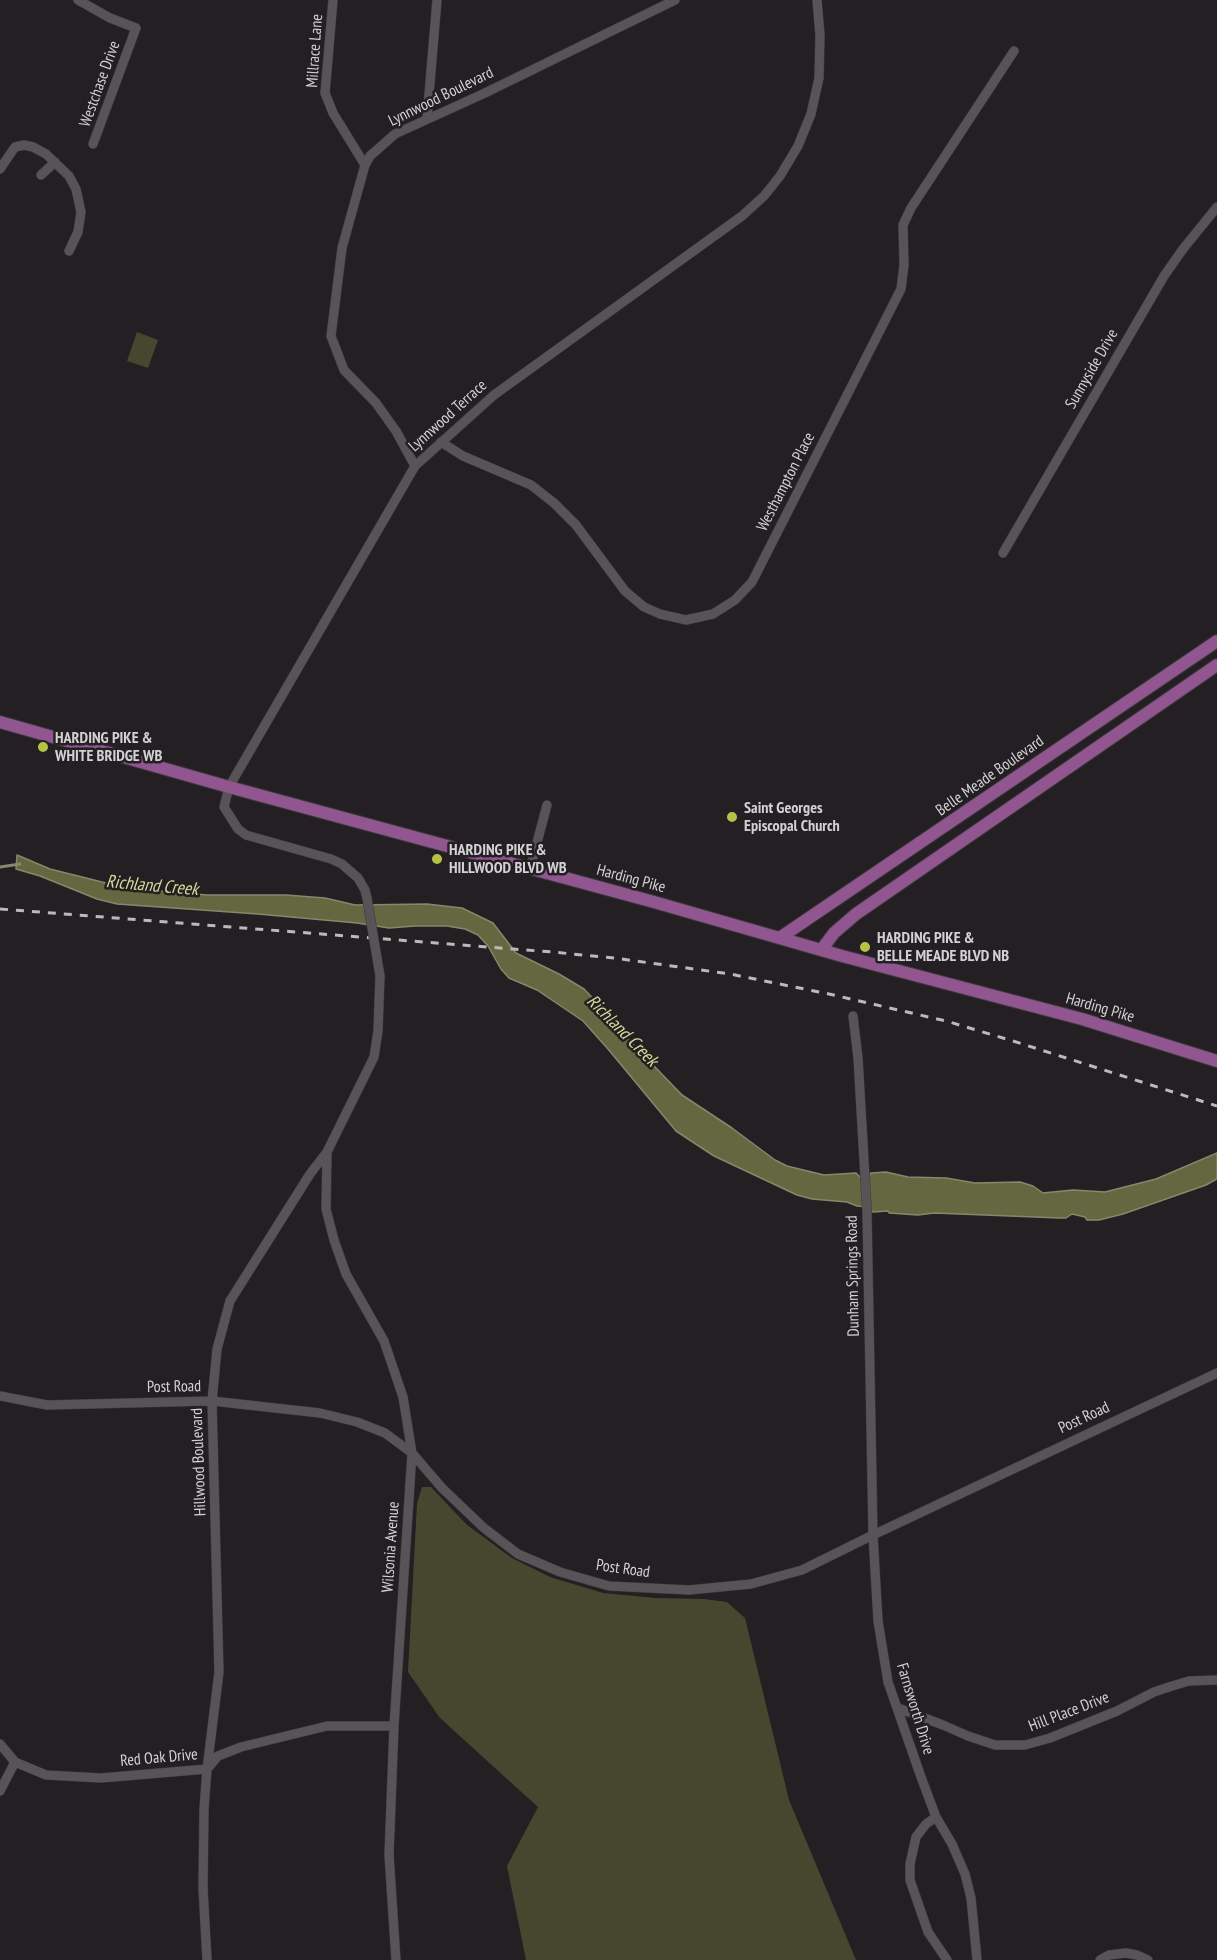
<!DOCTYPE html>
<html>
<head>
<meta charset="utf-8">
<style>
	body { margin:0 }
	canvas { display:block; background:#231f23 }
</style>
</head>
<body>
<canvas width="1217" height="1960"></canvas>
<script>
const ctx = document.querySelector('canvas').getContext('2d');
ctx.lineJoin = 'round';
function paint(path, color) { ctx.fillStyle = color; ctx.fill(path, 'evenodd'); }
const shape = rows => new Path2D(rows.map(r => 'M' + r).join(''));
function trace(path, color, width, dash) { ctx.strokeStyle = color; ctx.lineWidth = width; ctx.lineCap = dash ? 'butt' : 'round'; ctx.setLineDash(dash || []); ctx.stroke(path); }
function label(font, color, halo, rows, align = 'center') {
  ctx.font = font + ' "PT Sans Narrow",sans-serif'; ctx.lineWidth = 5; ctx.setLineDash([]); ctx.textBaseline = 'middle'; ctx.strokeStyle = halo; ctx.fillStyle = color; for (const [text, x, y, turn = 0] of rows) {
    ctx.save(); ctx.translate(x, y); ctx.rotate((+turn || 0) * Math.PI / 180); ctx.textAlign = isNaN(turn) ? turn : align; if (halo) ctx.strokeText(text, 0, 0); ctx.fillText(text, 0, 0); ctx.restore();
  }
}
paint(shape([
	[137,332,158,340,148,368,127,361],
	[422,1487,431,1487,467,1525,512,1558,550,1577,603,1593,655,1598,704,1599,727,1602,745,1618,789,1800,856,1960,526,1960,507,1866,538,1807,440,1718,408,1672,417,1504]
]), '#45482e');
const water = shape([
	[17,855,50,869,126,888,207,895,286,895,325,898,355,905,427,904,462,908,493,923,516,953,559,974,584,989,610,1016,630,1041,682,1095,732,1128,775,1160,787,1166,824,1175,856,1173,861,1178,867,1178,871,1173,886,1172,908,1177,946,1178,975,1183,1020,1182,1033,1186,1043,1193,1073,1190,1105,1192,1156,1179,1217,1153,1217,1179,1206,1185,1123,1214,1099,1220,1087,1220,1085,1217,1072,1214,1066,1218,1060,1218,934,1213,918,1215,889,1213,888,1211,873,1212,868,1207,857,1206,847,1202,812,1199,797,1195,714,1156,676,1131,608,1049,583,1021,537,990,509,978,501,969,488,946,478,935,465,929,447,926,415,926,389,928,357,923,258,914,117,904,97,899,40,876,16,869,17,855]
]);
paint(water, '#636840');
trace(water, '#85886c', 1.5);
trace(shape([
	[0,867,20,864]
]), '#85886c', 3);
const minor = shape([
	[78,0,110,18,136,28,93,144],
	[333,0,325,93,333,113,365,165],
	[427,118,437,0],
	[0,169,15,147,24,145,33,147,46,154,69,176,76,189,81,212,78,232,69,251],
	[41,175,55,162],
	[441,442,463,456,531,485,554,503,576,525,625,591,644,607,660,614,686,620,713,614,735,600,752,582,901,289,904,265,903,225,911,208,1014,51],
	[415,466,396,431,376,403,344,370,331,336,342,248,365,165,370,156,395,134,485,93,675,0],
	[1003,553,1164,276,1183,249,1217,207],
	[530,869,547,805],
	[367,898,365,890,358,878,342,864,331,859,246,835,238,829,224,807,229,787,415,466,494,395,742,216,764,196,780,176,798,146,811,114,819,78,820,35,817,0],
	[853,1016,858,1058,867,1212,873,1535,878,1621,888,1682,921,1777,936,1817,952,1844,965,1874,971,1898,977,1960],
	[327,1152,326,1209,334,1240,346,1274,384,1341,403,1397,412,1453,394,1726,389,1855,396,1960],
	[0,1396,47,1405,212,1401,320,1413,357,1422,385,1433,412,1453,442,1488,484,1528,518,1554,560,1572,609,1586,689,1590,751,1584,802,1570,873,1535,1217,1373],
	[898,1708,943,1725,968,1736,995,1745,1025,1745,1050,1738,1117,1711,1154,1692,1172,1686,1189,1681,1217,1680],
	[0,1744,15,1762,46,1775,101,1778,207,1769,218,1756,241,1747,327,1726,394,1726],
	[0,1791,15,1762],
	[936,1817,926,1824,916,1837,910,1864,910,1880,928,1932,947,1960],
	[207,1960,203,1888,204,1809,207,1769,219,1672,212,1401,217,1349,230,1301,310,1174,327,1152,374,1057,378,1031,380,976],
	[1100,1960,1109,1955,1126,1953,1137,1955,1148,1960]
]);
const major = shape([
	[0,722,229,787,654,902,842,956,1082,1019,1217,1061],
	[781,937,1217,641],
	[822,949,834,933,856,914,1217,665]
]);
trace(minor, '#3c393c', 10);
trace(major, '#3c393c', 14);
trace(minor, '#575357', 9);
trace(major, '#915690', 12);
trace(shape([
	[0,909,552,952,614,958,730,974,829,994,946,1021,1013,1041,1217,1106]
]), '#bbb9bb', 3, [8, 8]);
const minorBridge = shape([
	[367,898,380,976]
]);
trace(minorBridge, '#3c393c', 10, []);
trace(minorBridge, '#575357', 9);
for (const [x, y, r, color] of [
	[43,747,6,"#b6c148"],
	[732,817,6,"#b6c148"],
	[437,859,6,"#b6c148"],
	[865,947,6,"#b6c148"]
]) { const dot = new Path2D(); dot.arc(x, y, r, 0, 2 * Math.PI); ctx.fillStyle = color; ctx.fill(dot); trace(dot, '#231f23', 2); }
label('16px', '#d3d1d3', '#231f23', [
	["Millrace Lane",315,51,-86],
	["Westchase Drive",100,84,-70],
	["Lynnwood Boulevard",441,97,-26],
	["Sunnyside Drive",1092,369,-60],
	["Lynnwood Terrace",448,416,-42],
	["Westhampton Place",786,482,-63],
	["Belle Meade Boulevard",990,776,-35],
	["Harding Pike",631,879,15],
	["Harding Pike",1100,1008,16],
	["Dunham Springs Road",853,1276,-91],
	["Post Road",174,1387,-1],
	["Post Road",1084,1418,-25],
	["Hillwood Boulevard",199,1462,-92],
	["Wilsonia Avenue",391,1547,-86],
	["Post Road",623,1569,8],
	["Farnsworth Drive",915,1709,73],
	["Hill Place Drive",1069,1712,-21],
	["Red Oak Drive",159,1758,-5]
]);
label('bold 16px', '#d3d1d3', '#231f23', [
	["HARDING PIKE &",55,738],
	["WHITE BRIDGE WB",55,756],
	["Saint Georges",744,808],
	["Episcopal Church",744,826],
	["HARDING PIKE &",449,850],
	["HILLWOOD BLVD WB",449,868],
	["HARDING PIKE &",877,938],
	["BELLE MEADE BLVD NB",877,956]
], 'left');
label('italic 18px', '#d2db97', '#231f23', [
	["Richland Creek",152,886,5],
	["Richland Creek",622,1031,45]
]);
</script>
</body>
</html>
